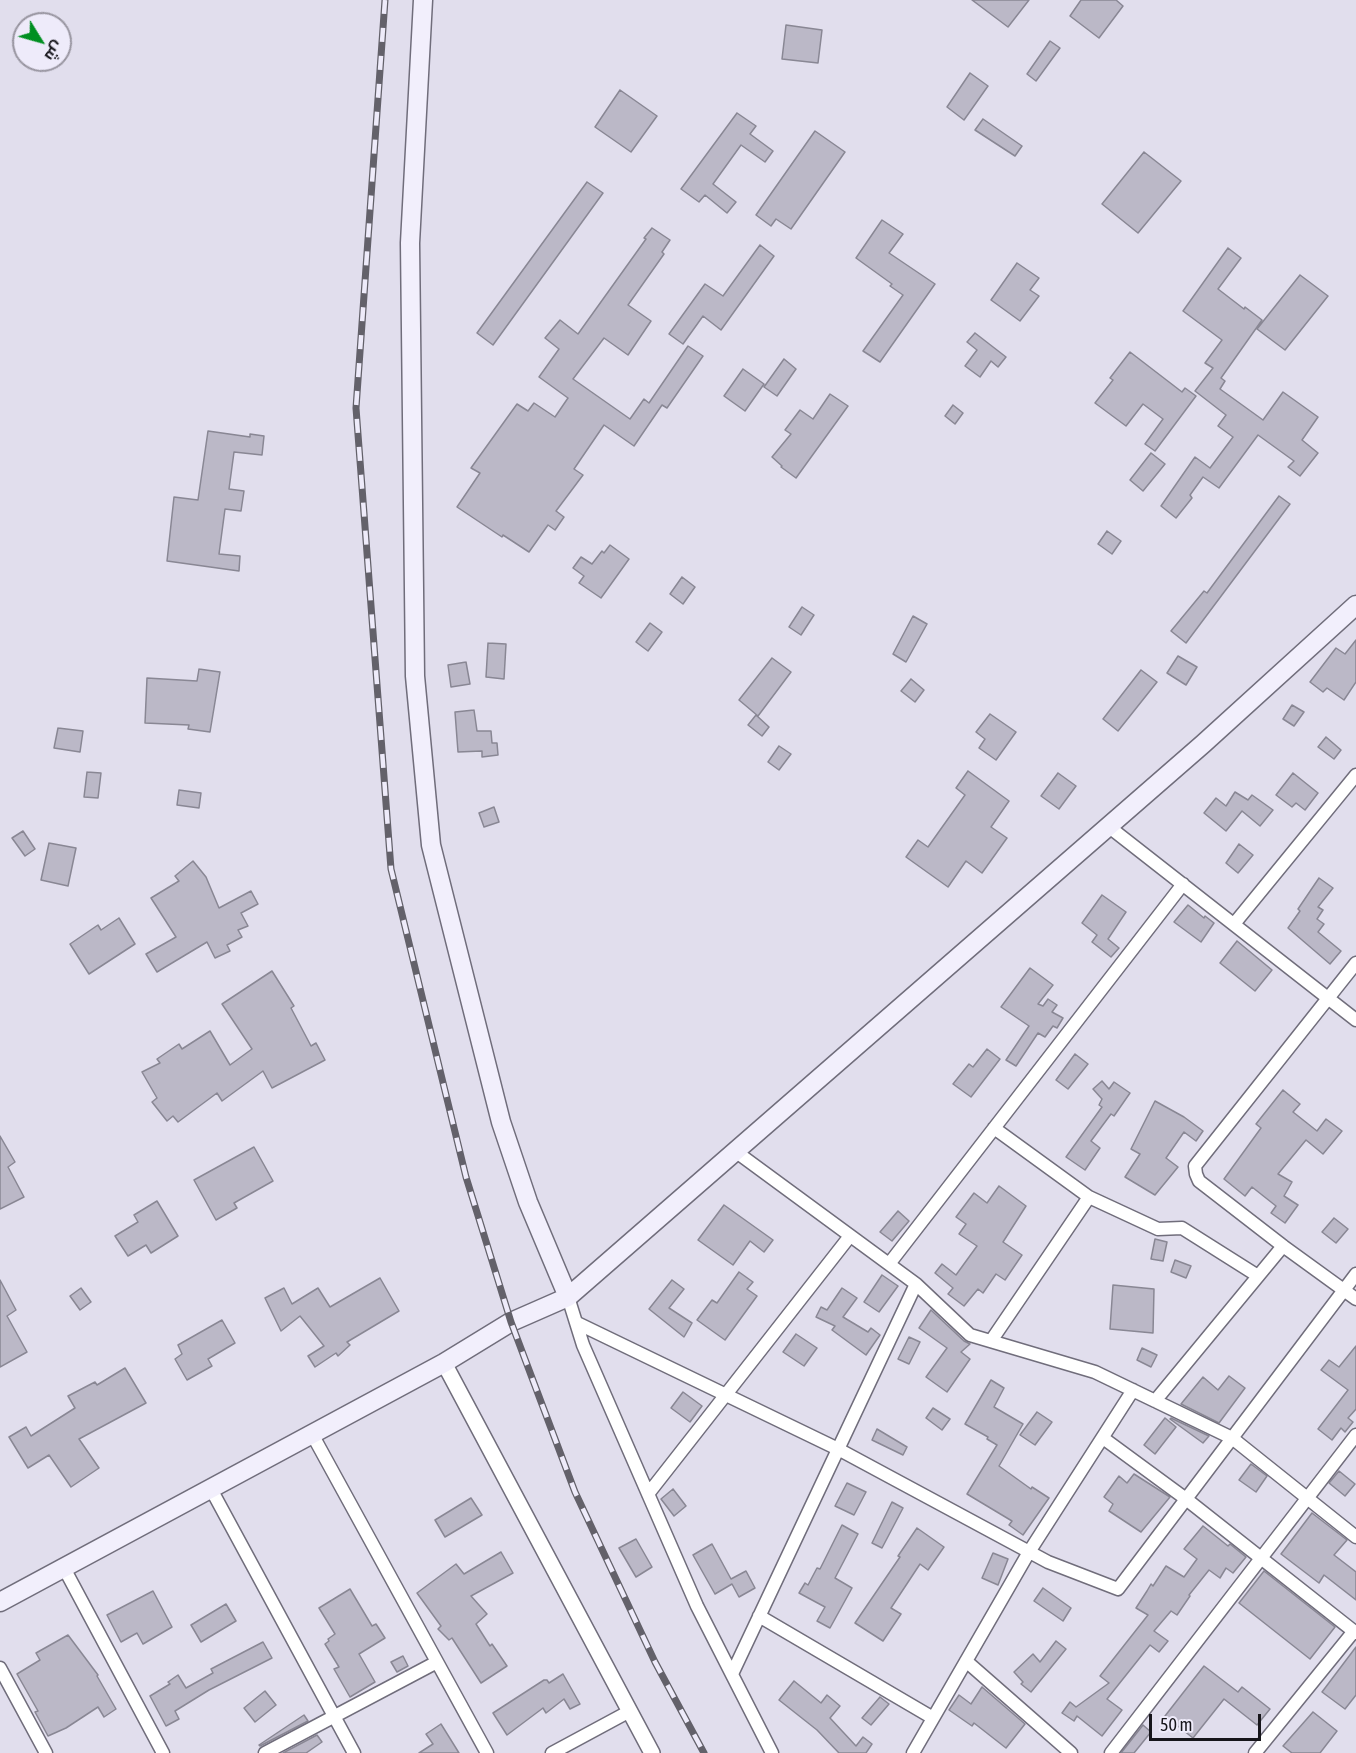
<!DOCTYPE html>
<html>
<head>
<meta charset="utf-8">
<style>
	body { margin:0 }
	#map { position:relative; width:1356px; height:1753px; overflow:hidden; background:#e1deed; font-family:"Asap Condensed",Cairo,sans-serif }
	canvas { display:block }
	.north { position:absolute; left:12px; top:12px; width:60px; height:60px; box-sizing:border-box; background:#eeebfa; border:2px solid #9895a0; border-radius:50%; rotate:127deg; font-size:16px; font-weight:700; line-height:24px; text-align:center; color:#16151a }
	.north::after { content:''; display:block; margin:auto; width:21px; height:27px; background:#008f21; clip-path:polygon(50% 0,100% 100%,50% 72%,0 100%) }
	.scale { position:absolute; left:1149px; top:1714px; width:112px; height:27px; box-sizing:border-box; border:3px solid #16151a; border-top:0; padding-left:8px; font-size:18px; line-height:21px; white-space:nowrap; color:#16151a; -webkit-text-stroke:4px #eeebfa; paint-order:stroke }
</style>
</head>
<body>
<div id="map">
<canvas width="1356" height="1753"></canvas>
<div class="north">ش</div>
<div class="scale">50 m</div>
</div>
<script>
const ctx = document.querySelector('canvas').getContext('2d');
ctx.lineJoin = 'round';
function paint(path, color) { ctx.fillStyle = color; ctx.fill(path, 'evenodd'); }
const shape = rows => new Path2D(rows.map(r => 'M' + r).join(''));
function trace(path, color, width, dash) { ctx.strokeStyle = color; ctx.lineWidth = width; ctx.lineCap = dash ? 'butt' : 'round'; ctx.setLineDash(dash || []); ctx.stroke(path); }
const building = shape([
	[972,0,1029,0,1008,27,972,0],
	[1081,0,1116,0,1123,6,1099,38,1070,16,1081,0],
	[786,25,822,30,818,63,782,59,786,25],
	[1050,41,1060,48,1036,81,1027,74,1050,41],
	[970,73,988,86,964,120,947,107,970,73],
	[620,90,657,116,631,152,595,127,620,90],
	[737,113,756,126,750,134,773,151,765,162,741,145,713,184,736,202,727,213,705,195,699,202,681,189,737,113],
	[983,119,1022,146,1015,156,975,130,983,119],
	[815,131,845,152,791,229,776,219,771,226,756,215,815,131],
	[1144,152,1181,181,1138,233,1102,204,1144,152],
	[587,182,603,193,493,345,477,333,587,182],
	[882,220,903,234,889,253,935,284,880,362,863,351,903,295,890,286,892,284,856,258,882,220],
	[652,228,670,240,662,252,664,254,628,305,651,321,628,355,604,338,573,379,630,419,644,399,649,403,688,346,703,356,667,408,662,405,634,446,604,425,574,469,583,475,556,511,564,517,555,530,548,525,529,552,503,535,502,537,457,507,480,473,471,468,517,404,528,411,534,403,555,417,568,398,539,377,559,349,545,338,560,320,578,334,646,239,644,238,652,228],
	[760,245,774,256,721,330,703,316,683,344,669,334,705,284,723,296,760,245],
	[1228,248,1241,258,1218,289,1244,309,1245,307,1262,320,1221,378,1225,381,1220,389,1263,420,1283,392,1318,417,1302,440,1318,453,1300,476,1288,467,1294,461,1258,435,1219,488,1203,477,1190,495,1192,498,1176,518,1161,506,1195,457,1210,468,1233,437,1218,426,1226,415,1195,391,1213,368,1205,363,1222,340,1183,311,1228,248],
	[1017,263,1039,278,1030,290,1039,296,1020,321,991,300,1017,263],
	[1300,275,1328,296,1285,350,1257,329,1300,275],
	[975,333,1006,357,998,367,991,361,980,377,965,366,977,350,967,342,975,333],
	[1130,352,1182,392,1185,388,1196,396,1155,451,1145,444,1163,419,1143,404,1126,426,1095,403,1113,380,1110,378,1130,352],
	[784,359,796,369,777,396,764,387,784,359],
	[743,369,764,384,745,411,724,396,743,369],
	[830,394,848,406,796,478,781,467,782,466,772,457,791,434,785,430,800,410,813,419,830,394],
	[953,405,963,413,955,424,945,416,953,405],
	[208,431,250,437,250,434,264,436,262,455,234,452,229,489,244,491,241,511,225,509,219,554,240,556,239,571,167,561,174,497,198,500,208,431],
	[1151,453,1165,464,1143,491,1130,480,1151,453],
	[1279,496,1290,504,1186,643,1171,631,1204,591,1207,593,1279,496],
	[1107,531,1121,541,1112,554,1098,544,1107,531],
	[610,545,629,559,601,598,579,583,584,576,573,568,581,557,592,564,602,551,604,553,610,545],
	[682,577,695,587,683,604,670,594,682,577],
	[802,607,814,615,801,635,789,627,802,607],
	[913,616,927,624,906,662,893,654,913,616],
	[650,623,662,632,648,651,636,642,650,623],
	[1356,640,1356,682,1344,700,1327,688,1323,692,1310,682,1336,648,1345,654,1356,640],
	[488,643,506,644,504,679,486,677,488,643],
	[1178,656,1197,667,1186,685,1167,673,1178,656],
	[772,658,791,672,758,716,739,700,772,658],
	[466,662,470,684,451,687,448,665,466,662],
	[199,669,220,672,210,732,188,729,189,725,145,723,147,678,197,681,199,669],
	[1141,670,1157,682,1118,731,1103,719,1141,670],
	[911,679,924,690,915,702,901,691,911,679],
	[1292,705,1304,712,1294,726,1283,719,1292,705],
	[474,710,477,731,491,731,492,743,497,743,498,755,482,757,482,751,458,752,455,712,474,710],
	[990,714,1016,732,996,760,979,748,985,739,976,732,990,714],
	[756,715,769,727,762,736,748,725,756,715],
	[58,728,83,731,80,752,54,748,58,728],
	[1326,737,1341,750,1334,759,1318,747,1326,737],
	[779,746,791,754,779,770,768,762,779,746],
	[968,771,1009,801,991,827,1007,838,982,873,966,861,948,887,906,857,918,840,928,847,965,795,956,788,968,771],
	[87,772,101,773,98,798,84,797,87,772],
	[1058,773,1076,786,1059,809,1041,796,1058,773],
	[1293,773,1318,793,1305,810,1296,803,1292,807,1276,795,1293,773],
	[179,790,201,793,199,808,177,805,179,790],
	[1235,792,1248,800,1252,795,1273,810,1260,826,1242,811,1226,831,1204,813,1216,798,1226,806,1235,792],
	[494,807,499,822,484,827,479,813,494,807],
	[23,831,35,849,25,856,12,838,23,831],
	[49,843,76,848,68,886,41,880,49,843],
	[1239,844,1253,855,1238,873,1226,863,1239,844],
	[193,861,206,877,219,908,251,891,258,904,241,913,248,926,238,930,242,937,227,945,230,951,215,958,207,942,157,972,146,954,176,937,151,898,179,881,175,876,193,861],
	[1319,878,1333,888,1318,907,1323,910,1317,919,1324,924,1318,932,1341,951,1330,964,1288,928,1300,911,1298,909,1319,878],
	[1102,895,1126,912,1108,939,1119,948,1111,957,1092,942,1097,935,1082,923,1102,895],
	[1188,905,1204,918,1205,916,1214,923,1201,942,1174,922,1188,905],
	[119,918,135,944,89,974,70,944,98,925,101,930,119,918],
	[1237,941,1272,970,1255,991,1220,963,1237,941],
	[1030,968,1053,985,1038,1004,1043,1006,1048,999,1057,1005,1052,1012,1063,1018,1057,1028,1053,1026,1045,1037,1038,1033,1016,1066,1006,1060,1029,1026,1001,1007,1030,968],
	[272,971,294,1006,291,1008,311,1046,316,1043,325,1060,272,1088,263,1071,222,1101,217,1093,178,1122,173,1116,167,1121,152,1102,157,1098,142,1072,160,1063,157,1059,179,1044,182,1049,210,1031,230,1065,252,1049,222,1004,272,971],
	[987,1049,1000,1059,971,1097,953,1084,969,1064,973,1067,987,1049],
	[1075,1054,1088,1064,1068,1089,1056,1080,1075,1054],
	[1102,1081,1109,1089,1114,1082,1130,1093,1114,1116,1111,1114,1091,1141,1100,1148,1085,1170,1066,1157,1102,1107,1099,1105,1102,1099,1093,1089,1102,1081],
	[1283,1090,1300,1104,1293,1112,1317,1131,1326,1119,1342,1131,1323,1154,1306,1140,1278,1174,1292,1182,1284,1196,1298,1205,1285,1223,1271,1213,1276,1206,1252,1187,1245,1196,1224,1179,1261,1128,1256,1124,1283,1090],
	[1155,1101,1184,1117,1203,1131,1196,1141,1184,1132,1166,1158,1178,1167,1155,1195,1125,1177,1140,1154,1131,1149,1155,1101],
	[0,1136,15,1162,8,1167,24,1197,0,1209,0,1136],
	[254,1147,273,1181,234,1203,237,1208,216,1220,194,1180,254,1147],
	[999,1186,1026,1206,1003,1242,1022,1255,1005,1280,996,1274,983,1293,978,1289,964,1306,948,1294,953,1288,935,1273,942,1264,956,1275,977,1246,959,1234,966,1224,956,1217,974,1193,987,1203,999,1186],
	[157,1201,178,1236,151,1253,146,1245,128,1256,115,1236,138,1222,134,1215,157,1201],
	[724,1205,773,1240,764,1252,750,1241,733,1265,698,1240,724,1205],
	[898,1211,909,1221,892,1241,880,1232,898,1211],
	[1334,1218,1348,1229,1336,1243,1322,1232,1334,1218],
	[1155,1239,1167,1242,1163,1261,1151,1259,1155,1239],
	[1175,1260,1191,1266,1186,1278,1171,1272,1175,1260],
	[739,1272,753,1282,747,1289,757,1296,725,1340,697,1320,712,1300,717,1303,739,1272],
	[882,1275,898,1286,879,1312,864,1302,882,1275],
	[380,1278,399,1311,347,1342,350,1345,338,1356,336,1353,315,1367,308,1356,324,1346,300,1316,281,1331,265,1298,284,1288,292,1304,318,1288,330,1307,380,1278],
	[0,1280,16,1310,7,1316,27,1352,0,1367,0,1280],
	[672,1280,684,1289,669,1308,692,1323,684,1337,649,1309,672,1280],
	[1113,1285,1154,1289,1153,1333,1110,1329,1113,1285],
	[81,1288,91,1302,80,1310,70,1296,81,1288],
	[842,1288,857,1298,843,1317,868,1332,871,1328,880,1335,866,1355,832,1330,835,1326,816,1317,821,1307,827,1310,842,1288],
	[931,1310,964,1341,970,1344,961,1352,970,1359,947,1392,926,1377,947,1348,919,1328,931,1310],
	[222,1320,235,1343,208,1359,212,1366,187,1380,175,1359,182,1354,178,1345,222,1320],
	[796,1334,817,1348,804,1366,783,1352,796,1334],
	[909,1337,920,1342,909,1364,898,1359,909,1337],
	[1356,1346,1356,1409,1348,1418,1353,1422,1345,1432,1341,1428,1332,1440,1318,1429,1348,1390,1321,1370,1329,1360,1339,1367,1356,1346],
	[1142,1348,1157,1355,1151,1367,1137,1360,1142,1348],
	[125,1368,146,1403,79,1439,99,1468,71,1487,49,1455,28,1468,9,1437,26,1427,31,1436,75,1408,68,1396,95,1382,97,1385,125,1368],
	[1229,1376,1245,1388,1219,1423,1181,1404,1203,1377,1218,1390,1229,1376],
	[991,1380,1004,1388,994,1407,1023,1424,999,1466,1031,1489,1032,1487,1049,1498,1023,1535,1009,1525,1012,1521,967,1494,997,1445,987,1439,988,1437,965,1424,991,1380],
	[683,1392,702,1406,690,1422,671,1408,683,1392],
	[933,1408,950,1419,942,1430,926,1418,933,1408],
	[1037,1412,1052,1422,1035,1445,1020,1435,1037,1412],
	[1165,1418,1176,1427,1155,1454,1144,1445,1165,1418],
	[1171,1418,1209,1436,1203,1443,1170,1419,1171,1418],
	[877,1429,907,1447,903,1455,872,1440,877,1429],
	[1251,1464,1267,1476,1256,1492,1239,1480,1251,1464],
	[1339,1471,1355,1484,1345,1496,1329,1483,1339,1471],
	[1134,1474,1170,1497,1141,1532,1109,1511,1113,1504,1104,1497,1119,1476,1127,1483,1134,1474],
	[847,1483,866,1492,854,1515,835,1506,847,1483],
	[673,1489,686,1506,674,1516,661,1499,673,1489],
	[471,1498,482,1515,445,1537,435,1520,471,1498],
	[892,1502,903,1508,882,1548,872,1543,892,1502],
	[1312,1513,1347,1540,1334,1555,1356,1572,1356,1600,1324,1575,1319,1583,1281,1554,1312,1513],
	[842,1525,858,1534,835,1578,852,1588,830,1628,817,1621,825,1607,799,1593,805,1583,808,1585,817,1568,820,1569,842,1525],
	[1203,1526,1228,1546,1230,1544,1246,1557,1233,1573,1226,1568,1220,1578,1209,1570,1189,1595,1190,1596,1177,1615,1171,1611,1154,1631,1168,1641,1159,1652,1150,1645,1107,1699,1122,1710,1102,1736,1077,1716,1074,1721,1062,1713,1070,1702,1076,1707,1109,1683,1100,1676,1148,1615,1136,1608,1147,1591,1151,1584,1153,1586,1166,1566,1184,1577,1197,1559,1184,1549,1203,1526],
	[917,1528,944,1547,928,1570,920,1564,891,1608,901,1614,883,1641,855,1623,900,1557,898,1556,917,1528],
	[636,1539,652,1567,636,1577,619,1548,636,1539],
	[712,1544,731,1579,746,1571,755,1588,739,1597,732,1584,715,1594,693,1555,712,1544],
	[501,1552,513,1573,471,1596,487,1614,476,1624,490,1646,492,1644,507,1666,481,1683,452,1638,449,1640,438,1629,441,1626,417,1593,456,1564,464,1574,501,1552],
	[993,1553,1008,1559,998,1585,982,1578,993,1553],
	[1264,1571,1335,1627,1310,1659,1239,1603,1264,1571],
	[1043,1588,1071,1608,1063,1621,1034,1601,1043,1588],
	[350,1589,372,1626,376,1624,385,1638,359,1654,375,1682,350,1697,334,1669,339,1667,325,1644,329,1641,328,1639,335,1634,319,1608,350,1589],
	[153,1591,172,1627,143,1644,137,1633,121,1642,107,1615,153,1591],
	[226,1604,236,1621,201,1642,191,1625,226,1604],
	[68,1635,98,1675,97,1676,116,1709,104,1717,98,1707,66,1728,48,1736,35,1712,38,1711,17,1674,40,1660,36,1653,68,1635],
	[1056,1641,1066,1649,1031,1692,1021,1684,1023,1682,1014,1672,1033,1654,1040,1662,1056,1641],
	[263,1642,272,1658,209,1690,175,1711,179,1719,166,1726,150,1696,170,1684,168,1682,178,1675,186,1688,213,1673,211,1669,263,1642],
	[1356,1647,1356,1695,1345,1709,1322,1692,1356,1647],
	[403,1656,408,1666,397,1672,391,1662,403,1656],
	[1204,1666,1238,1692,1242,1687,1270,1709,1257,1725,1224,1699,1193,1738,1165,1716,1204,1666],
	[563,1674,580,1704,570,1709,564,1699,546,1713,543,1708,507,1735,493,1713,544,1680,547,1680,549,1683,563,1674],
	[794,1681,821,1703,827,1695,840,1706,830,1718,856,1746,863,1737,872,1744,866,1753,839,1753,817,1730,779,1700,794,1681],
	[982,1687,1025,1724,1006,1748,974,1723,972,1726,949,1710,959,1695,971,1704,982,1687],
	[265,1691,276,1705,255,1722,244,1708,265,1691],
	[880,1697,889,1704,871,1725,862,1718,880,1697],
	[1313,1712,1337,1731,1320,1753,1292,1753,1283,1746,1313,1712],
	[304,1715,308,1721,260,1746,259,1745,304,1715],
	[441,1724,459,1753,419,1753,433,1744,426,1734,441,1724],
	[1143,1725,1151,1732,1134,1753,1121,1753,1143,1725],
	[317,1735,322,1742,306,1753,283,1753,317,1735]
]);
paint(building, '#bbb8c7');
trace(building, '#898794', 1.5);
const minor = shape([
	[1108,826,1356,1020],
	[1234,924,1356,775],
	[1356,963,1195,1166,1196,1174,1199,1181,1283,1246,1356,1299],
	[735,1151,916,1284,970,1335,1095,1372,1232,1438,1356,1537],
	[1089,1197,1158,1229,1182,1228,1258,1276],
	[889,1264,1183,884],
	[568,1297,583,1345,697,1606,772,1753],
	[577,1323,838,1449,1048,1562,1118,1589,1356,1274],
	[991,1341,1089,1197,994,1128],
	[1155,1401,1283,1246],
	[312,1434,487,1753],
	[1103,1438,1186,1499,1356,1633],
	[211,1489,354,1753],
	[648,1494,850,1236],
	[64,1568,163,1753],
	[759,1616,933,1718],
	[966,1661,1071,1753],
	[0,1668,46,1753],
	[732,1674,916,1284],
	[265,1753,437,1662],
	[552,1753,630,1711],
	[913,1753,1029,1552,1133,1390],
	[1111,1753,1356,1435],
	[1255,1753,1354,1631]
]);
const tertiary = shape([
	[444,1363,652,1753]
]);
const secondary = shape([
	[423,0,410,243,415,676,431,845,501,1122,528,1202,568,1297],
	[0,1602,444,1363,511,1322,568,1297,1203,744,1356,605]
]);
trace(minor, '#706d7b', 15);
trace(tertiary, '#706d7b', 18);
trace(secondary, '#706d7b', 21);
trace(minor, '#fff', 12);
trace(tertiary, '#fff', 15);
trace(secondary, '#f2effc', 18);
const rail = shape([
	[385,0,356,408,391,869,466,1177,511,1322,575,1492,655,1662,704,1753]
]);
trace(rail, '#63616a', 7);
trace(rail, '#eeebfa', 4.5, [14]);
</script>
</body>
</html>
